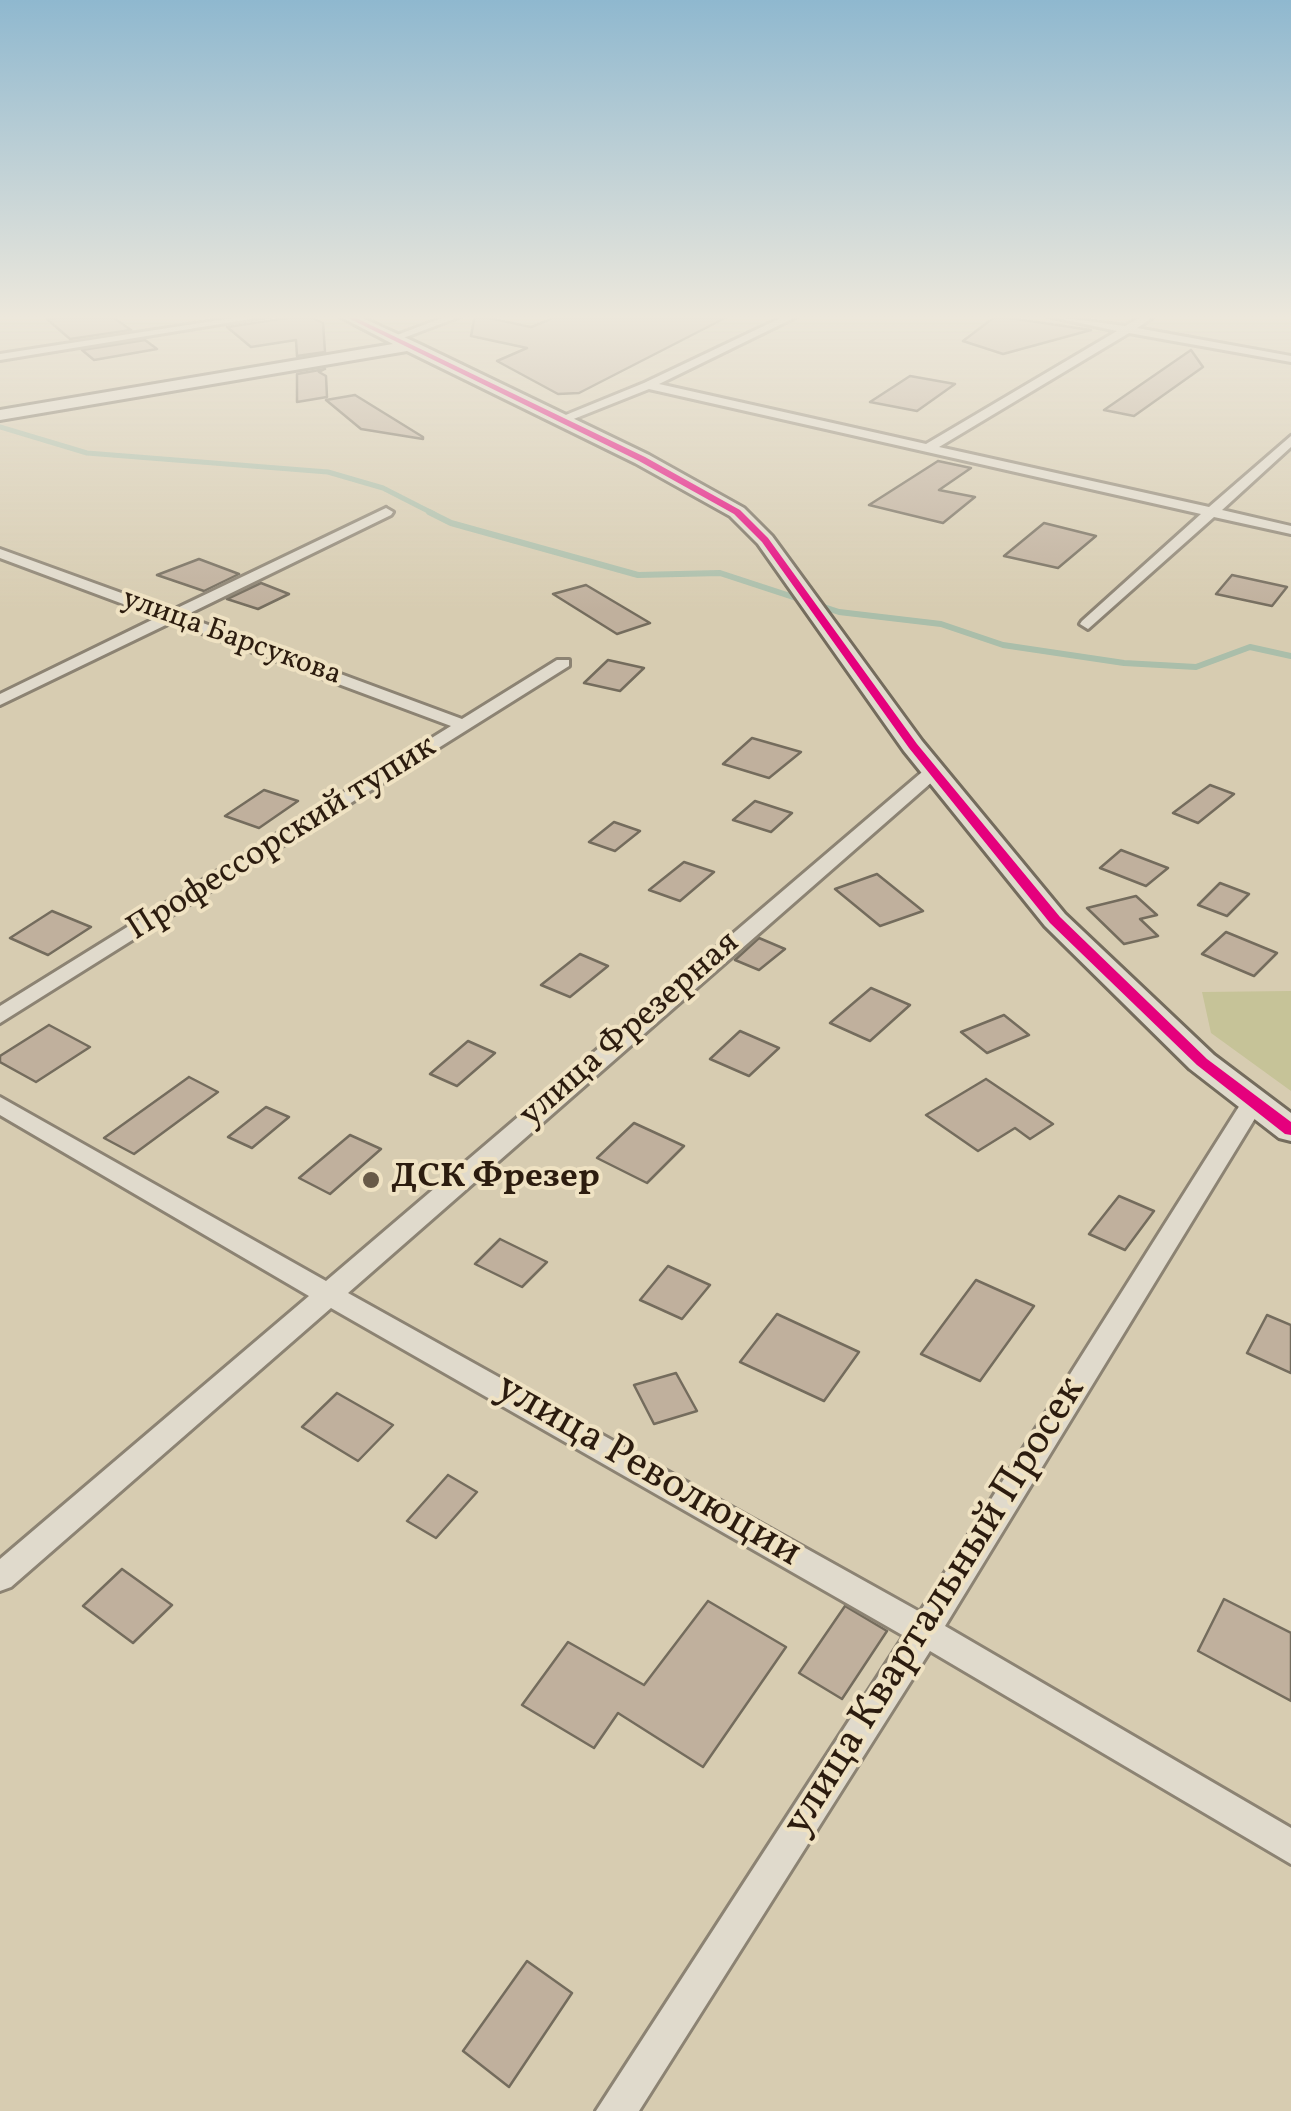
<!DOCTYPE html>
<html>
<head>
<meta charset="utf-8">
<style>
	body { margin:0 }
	canvas { display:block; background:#d7ccb1 }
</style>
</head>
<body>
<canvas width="1291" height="2111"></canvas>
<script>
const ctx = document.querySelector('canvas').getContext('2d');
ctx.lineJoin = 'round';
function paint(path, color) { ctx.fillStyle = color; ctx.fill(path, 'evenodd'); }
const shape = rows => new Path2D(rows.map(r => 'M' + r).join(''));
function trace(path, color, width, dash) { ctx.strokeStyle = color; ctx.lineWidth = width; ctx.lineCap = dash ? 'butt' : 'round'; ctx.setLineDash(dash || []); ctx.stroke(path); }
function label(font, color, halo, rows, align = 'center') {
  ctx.font = font + ' Vollkorn,serif'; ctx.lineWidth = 8; ctx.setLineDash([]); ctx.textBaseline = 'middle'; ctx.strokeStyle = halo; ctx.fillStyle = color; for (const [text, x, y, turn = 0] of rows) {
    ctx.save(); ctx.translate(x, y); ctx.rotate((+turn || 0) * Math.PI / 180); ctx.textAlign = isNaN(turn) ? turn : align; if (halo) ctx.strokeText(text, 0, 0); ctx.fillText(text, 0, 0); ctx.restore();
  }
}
paint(shape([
	[1291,991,1291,1091,1211,1033,1202,992]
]), '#c6c398');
trace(shape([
	[0,427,87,453,328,472,383,488,434,514]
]), '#aabeaa', 5);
trace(shape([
	[429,512,451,523,638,575,720,573,839,612,941,624,1003,645,1124,663,1196,667,1250,647,1291,656]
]), '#aabeaa', 6);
const building = shape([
	[77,315,110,315,131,330,70,339,47,319,77,315],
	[307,315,323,323,325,352,297,356,296,340,251,347,227,327,307,315],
	[475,315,531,327,551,319,551,315,731,315,579,393,558,394,497,361,527,348,471,336,475,315],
	[996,316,1091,330,1003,354,963,341,996,316],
	[145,340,157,349,94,360,82,350,145,340],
	[1191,350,1203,367,1134,416,1104,410,1191,350],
	[325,369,319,372,326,376,327,397,297,402,297,374,325,369],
	[910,376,955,384,917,411,870,402,910,376],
	[355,395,423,437,423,439,361,429,326,400,355,395],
	[938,461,971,468,939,490,975,497,943,523,869,505,938,461],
	[1044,523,1096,536,1058,568,1004,556,1044,523],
	[199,559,239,574,204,591,157,575,199,559],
	[1232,575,1287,587,1272,606,1216,594,1232,575],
	[261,583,289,594,258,609,227,599,261,583],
	[586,585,650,623,617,634,553,594,586,585],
	[608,660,644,668,620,691,584,683,608,660],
	[752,738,801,752,769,778,723,764,752,738],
	[1210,785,1234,794,1198,823,1173,813,1210,785],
	[264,790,298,801,259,828,225,816,264,790],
	[755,801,792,813,771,832,733,820,755,801],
	[614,822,640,831,615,851,589,842,614,822],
	[1121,850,1168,868,1146,886,1100,868,1121,850],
	[684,862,714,872,680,901,649,890,684,862],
	[877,874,923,911,880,926,835,889,877,874],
	[1220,883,1249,894,1227,916,1198,905,1220,883],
	[1136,896,1157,915,1140,919,1158,936,1124,944,1087,908,1136,896],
	[52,911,91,927,48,955,10,938,52,911],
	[1226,932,1277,953,1254,976,1202,954,1226,932],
	[759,938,785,949,759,970,735,960,759,938],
	[580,954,608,966,570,997,541,985,580,954],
	[871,988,910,1005,870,1041,830,1023,871,988],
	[1004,1015,1029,1035,987,1053,961,1032,1004,1015],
	[49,1025,90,1047,36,1082,0,1062,0,1056,49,1025],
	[740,1031,779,1048,749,1076,710,1059,740,1031],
	[468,1041,495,1053,457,1086,430,1074,468,1041],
	[189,1077,218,1092,134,1154,104,1138,189,1077],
	[986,1079,1053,1124,1030,1139,1015,1128,978,1151,926,1115,986,1079],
	[266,1107,289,1117,252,1148,228,1137,266,1107],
	[634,1123,684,1146,647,1183,597,1158,634,1123],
	[350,1135,381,1149,330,1194,299,1178,350,1135],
	[1119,1196,1154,1211,1125,1250,1089,1234,1119,1196],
	[500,1239,547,1262,522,1287,475,1264,500,1239],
	[668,1266,710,1285,682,1319,640,1300,668,1266],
	[976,1280,1034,1306,980,1381,921,1354,976,1280],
	[777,1314,859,1352,824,1401,740,1362,777,1314],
	[1267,1315,1291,1325,1291,1373,1247,1353,1267,1315],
	[676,1373,697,1411,654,1424,634,1385,676,1373],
	[337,1393,393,1425,358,1461,302,1427,337,1393],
	[448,1475,477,1492,436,1538,407,1521,448,1475],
	[122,1569,172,1605,133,1643,83,1606,122,1569],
	[1224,1599,1291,1633,1291,1701,1198,1651,1224,1599],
	[708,1601,786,1647,703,1767,618,1713,594,1748,522,1705,568,1642,644,1685,708,1601],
	[845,1606,887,1631,842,1699,799,1673,845,1606],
	[527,1961,572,1993,509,2087,463,2051,527,1961]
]);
paint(building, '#c0b09d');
trace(building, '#746c5d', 2.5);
const street = shape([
	[252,315,275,315,0,360,0,354,252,315],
	[450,315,464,315,398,340,389,338,450,315],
	[787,315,800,315,659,384,926,444,1117,331,1043,315,1125,326,1144,315,1156,315,1137,328,1291,356,1291,362,1129,333,939,447,1209,507,1291,436,1291,447,1222,510,1291,526,1291,534,1214,517,1088,629,1080,624,1082,621,1201,514,649,389,561,424,551,421,644,383,787,315],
	[386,508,393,512,391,515,184,616,462,719,557,660,569,660,569,666,0,1023,0,1006,451,726,172,622,0,705,0,694,158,617,0,558,0,549,171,611,386,508],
	[934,766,940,767,940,775,348,1293,920,1612,1245,1097,1261,1097,1265,1102,945,1626,1291,1828,1291,1864,930,1651,639,2111,596,2111,904,1636,331,1308,11,1587,0,1591,0,1559,309,1296,0,1115,0,1097,326,1281,928,767,934,766]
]);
const secondary = shape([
	[337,315,356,315,417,343,649,455,744,508,772,536,922,741,1065,914,1214,1055,1291,1113,1291,1141,1279,1138,1190,1069,1045,926,904,751,758,544,730,516,635,463,407,351,0,420,0,410,393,344,337,315]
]);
trace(street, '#8c8373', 6);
trace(secondary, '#746c5d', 6);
paint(street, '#e0dacc');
paint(secondary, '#e0dacc');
paint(shape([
	[342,315,350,315,645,457,740,510,768,538,917,744,1060,917,1207,1059,1291,1122,1291,1135,1285,1134,1197,1065,1050,923,909,748,762,542,734,514,639,461,342,315]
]), '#e5007d');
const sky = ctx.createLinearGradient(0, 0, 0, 610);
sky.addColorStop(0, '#8fb8cf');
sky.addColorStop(0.52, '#ede8dc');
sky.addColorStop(1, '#ede8dc00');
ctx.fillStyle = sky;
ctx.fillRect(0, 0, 1291, 610);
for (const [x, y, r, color] of [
	[371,1180,10,"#685a48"]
]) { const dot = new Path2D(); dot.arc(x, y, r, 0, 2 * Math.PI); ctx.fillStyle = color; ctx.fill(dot); trace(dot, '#efe2c3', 4); }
label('30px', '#2c1c0f', '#efe2c3', [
	["улица Барсукова",231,639,20]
]);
label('35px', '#2c1c0f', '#efe2c3', [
	["Профессорский тупик",283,840,-32],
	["улица Фрезерная",631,1031,-41]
]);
label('bold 35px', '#2c1c0f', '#efe2c3', [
	["ДСК Фрезер",391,1180]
], 'left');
label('42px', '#2c1c0f', '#efe2c3', [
	["улица Революции",647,1473,30],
	["улица Квартальный Просек",937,1608,-58]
]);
</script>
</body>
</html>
